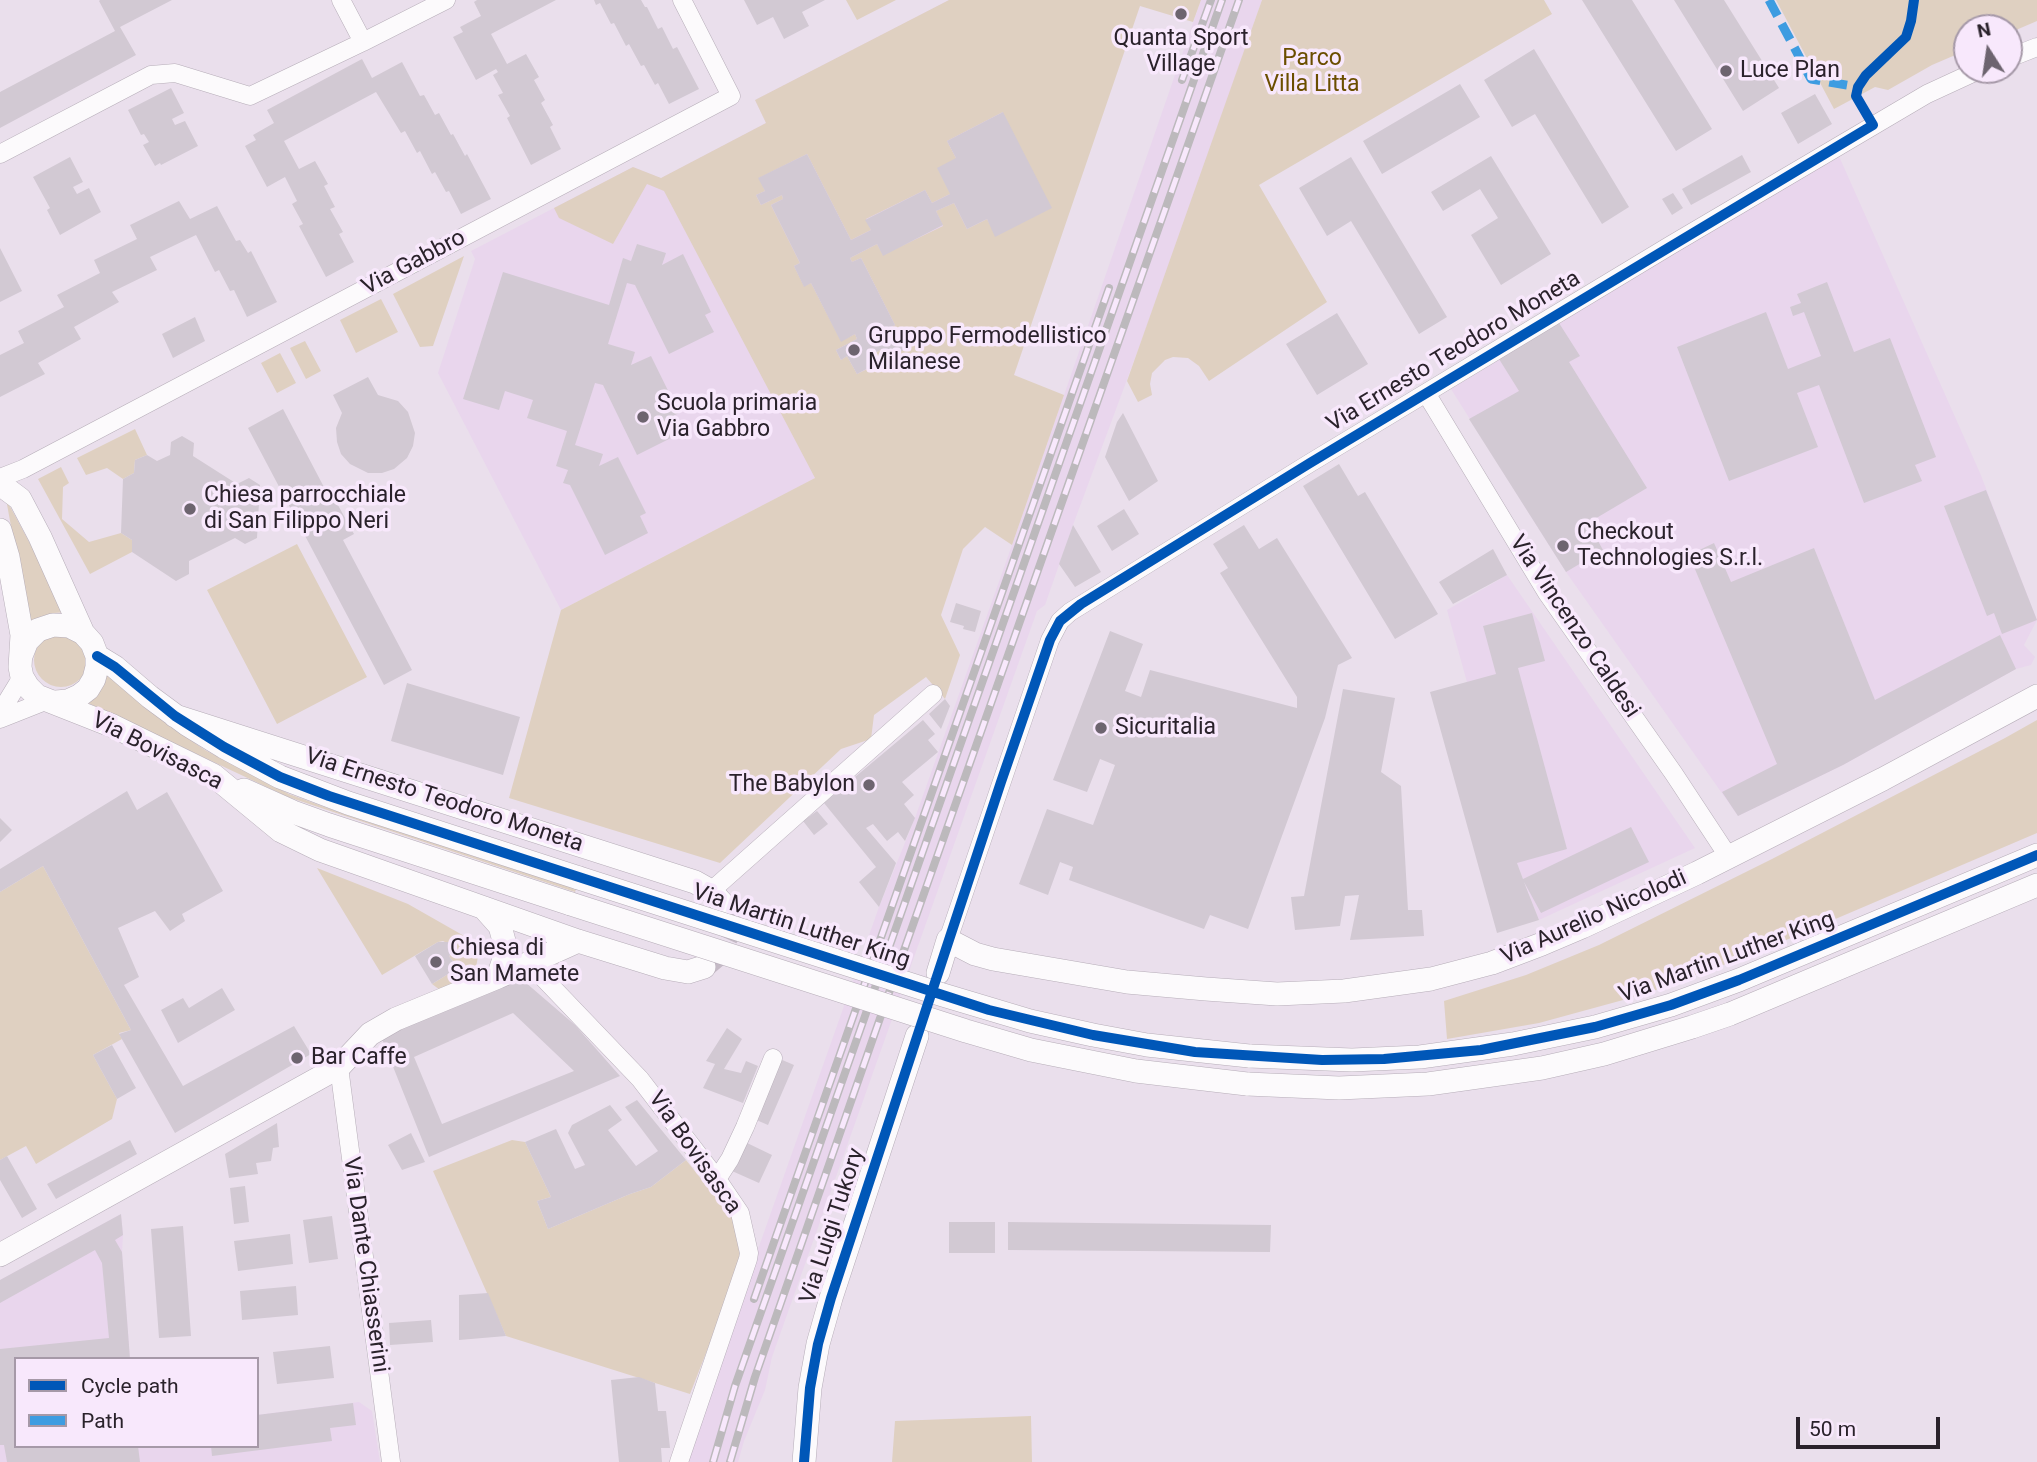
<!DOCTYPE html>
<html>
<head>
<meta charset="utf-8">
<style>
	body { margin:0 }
	#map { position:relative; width:2037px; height:1462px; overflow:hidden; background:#eadfec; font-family:Roboto,sans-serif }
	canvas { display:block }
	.legend { position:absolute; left:14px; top:1357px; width:245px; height:91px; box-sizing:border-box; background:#f8e8fc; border:2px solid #a699a8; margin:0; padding:9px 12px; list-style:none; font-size:21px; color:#2a222b }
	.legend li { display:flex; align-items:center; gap:14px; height:35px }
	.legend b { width:35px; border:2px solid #a699a8 }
	.north { position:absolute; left:1953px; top:14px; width:70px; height:70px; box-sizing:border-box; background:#f8e8fc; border:2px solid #a699a8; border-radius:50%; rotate:348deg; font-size:19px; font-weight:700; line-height:28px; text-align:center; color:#2a222b }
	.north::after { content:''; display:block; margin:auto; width:24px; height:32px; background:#6d646f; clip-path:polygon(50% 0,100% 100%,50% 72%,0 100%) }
	.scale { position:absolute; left:1796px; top:1417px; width:144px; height:32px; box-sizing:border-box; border:4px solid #2a222b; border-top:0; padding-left:9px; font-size:21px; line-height:24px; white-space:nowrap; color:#2a222b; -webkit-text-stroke:5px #f8e8fc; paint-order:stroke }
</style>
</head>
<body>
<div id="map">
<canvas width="2037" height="1462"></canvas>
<ul class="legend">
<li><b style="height:9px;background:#0057b8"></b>Cycle path</li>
<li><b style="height:9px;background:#3d9ce1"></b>Path</li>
</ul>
<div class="north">N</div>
<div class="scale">50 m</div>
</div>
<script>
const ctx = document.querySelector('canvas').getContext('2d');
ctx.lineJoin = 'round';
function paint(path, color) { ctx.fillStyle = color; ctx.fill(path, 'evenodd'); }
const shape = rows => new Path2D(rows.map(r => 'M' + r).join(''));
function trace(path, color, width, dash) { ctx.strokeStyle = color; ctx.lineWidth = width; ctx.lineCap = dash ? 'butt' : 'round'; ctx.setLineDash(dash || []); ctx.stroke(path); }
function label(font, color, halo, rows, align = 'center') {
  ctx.font = font + ' Roboto,sans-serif'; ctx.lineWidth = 7; ctx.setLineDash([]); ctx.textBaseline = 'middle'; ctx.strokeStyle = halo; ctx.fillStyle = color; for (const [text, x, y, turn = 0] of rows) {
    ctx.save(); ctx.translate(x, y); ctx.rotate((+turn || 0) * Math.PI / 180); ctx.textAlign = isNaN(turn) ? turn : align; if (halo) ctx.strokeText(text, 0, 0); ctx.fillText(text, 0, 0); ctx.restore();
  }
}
paint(shape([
	[949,0,1126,0,1014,375,561,610,438,373,475,259,471,251,633,167,661,178,766,123,755,100],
	[1201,0,1262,0,1177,245,1073,525,1045,605,1037,611,772,1357,765,1390,744,1441,738,1462,687,1462,745,1286,879,907,915,818,1012,545],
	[1838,154,1980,473,2037,620,2024,645,2035,657,2031,665,2016,669,1843,765,1738,816,1566,572,1451,389],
	[1507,575,1695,848,1539,920,1517,863,1447,610],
	[121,1214,123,1235,122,1252,130,1359,16,1359,16,1446,257,1446,257,1415,359,1402,372,1411,380,1462,0,1462,0,1280]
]), '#e9d6ed');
paint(shape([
	[846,0,896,0,857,20],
	[949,0,1201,0,1193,22,1140,6,1014,375,1064,395,1012,545,985,527,963,549,941,615,960,655,945,699,926,677,874,715,871,739,841,749,720,863,509,798,561,610,815,478,664,191,647,184,613,244,559,218,554,208,633,167,661,178,766,123,755,100],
	[1003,112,996,236,987,219,967,229,954,203,936,211,943,226,883,255,877,244,850,258,852,262,861,258,895,325,888,329,893,338,900,334,887,358,882,349,873,354,877,364,857,374,847,356,841,360,836,350,857,339,855,334,841,341,811,283,804,286,794,266,800,263,771,205,783,199,782,195,761,205,756,195,765,191,759,178,807,154,851,240,871,230,866,219,925,190,932,203,950,194,956,158,947,141],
	[1262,0,1544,0,1552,14,1259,185,1327,302,1209,381,1199,366,1188,358,1173,357,1165,360,1152,373,1150,384,1152,395,1138,402,1127,381],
	[1776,0,2037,0,2037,21,2009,33,2009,28,1967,28,1967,50,1932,65,1888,90,1875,87,1834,109],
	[464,256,433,346,420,347,393,294],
	[381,299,398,332,356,353,340,320],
	[305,341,321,371,306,379,290,348],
	[280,353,296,383,277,393,261,363],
	[135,429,147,455,135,460,134,473,123,479,107,468,86,475,77,458],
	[61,467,69,483,63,487,62,519,89,542,121,533,132,540,132,552,90,574,38,479],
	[6,499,67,612,54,613,40,617,29,624],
	[297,544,367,677,277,724,207,590],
	'34 660a27 27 0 1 1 54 0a27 27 0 1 1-54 0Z',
	[107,676,109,676,163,721,205,750,289,794,347,815,576,889,575,892,288,797,88,703,104,684],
	[2037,720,2037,833,1758,952,1645,994,1539,1023,1447,1039,1444,1001,1526,975,1599,945,1772,859,2005,738],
	[43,866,131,1030,119,1033,122,1039,93,1055,117,1099,112,1119,36,1164,26,1146,0,1160,0,892],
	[317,868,408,904,480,945,475,973,440,990,432,984,458,968,449,956,453,953,451,945,443,941,438,942,382,975],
	[512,1140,525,1142,551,1197,537,1201,548,1229,630,1194,651,1187,686,1160,737,1224,744,1256,690,1394,506,1336,433,1171],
	[1031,1416,1032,1462,892,1462,895,1421]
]), '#dfd0c1');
paint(shape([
	[100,0,172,0,120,27,136,55,0,128,0,92,115,31,99,1],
	[477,0,556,0,491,34,507,64,526,54,539,77,534,80,545,100,541,103,553,125,550,127,561,149,531,165,507,118,510,116,498,95,503,93,493,75,498,72,496,69,476,80,453,37,463,32,460,27,481,16,474,2],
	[594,0,641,0,645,7,647,7,658,29,662,27,673,49,677,47,699,89,669,104,658,83,655,85,644,65,641,66,629,44,626,46,614,23,611,24,600,3,596,5],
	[744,0,825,0,802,12,809,26,784,39,773,17,757,25],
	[1582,0,1632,0,1712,129,1676,151],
	[1674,0,1724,0,1779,88,1743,111],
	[1534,49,1629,207,1602,224,1535,114,1512,127,1484,80],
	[362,59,372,78,402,62,420,96,424,95,435,115,439,113,451,135,453,134,465,156,467,154,491,199,461,214,449,191,446,192,435,172,432,174,420,151,417,153,405,131,401,133,376,92,284,141,299,169,315,161,328,184,324,186,335,207,330,209,343,232,339,234,354,262,326,277,299,226,303,224,292,204,297,201,285,177,267,187,245,146,256,140,253,135,274,123,267,110],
	[1460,84,1480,117,1382,174,1363,141],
	[171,88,184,113,172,119,175,125,185,121,198,146,161,165,160,163,155,166,143,145,149,142,144,134,141,135,128,110],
	[1815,94,1832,124,1798,144,1781,113],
	[1003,112,1052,208,995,237,987,219,967,229,954,203,936,211,943,225,883,256,877,244,850,258,852,262,861,258,895,325,888,329,893,338,900,334,907,348,887,359,882,349,873,354,878,363,857,374,847,356,841,360,836,350,857,339,855,334,841,342,811,283,804,287,794,266,800,263,771,205,783,199,782,195,761,205,756,195,765,191,758,178,807,154,851,240,871,230,865,220,925,190,932,203,950,194,937,168,956,158,947,141],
	[1742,155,1751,172,1691,205,1682,189],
	[1491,156,1551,254,1501,285,1471,235,1498,218,1480,189,1443,211,1431,192],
	[70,157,83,182,73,187,77,194,89,188,101,212,60,235,47,210,50,208,33,177],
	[1351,157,1447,317,1419,334,1351,221,1327,236,1299,188],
	[1673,193,1683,208,1672,215,1662,199],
	[179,201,190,219,217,206,236,241,240,240,248,253,251,251,277,302,247,317,234,290,230,291,219,270,215,272,196,235,150,257,157,270,112,292,119,302,74,327,81,339,38,363,45,374,0,397,0,355,24,343,18,331,64,307,57,295,100,273,94,260,137,239,130,225],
	[637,244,666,253,662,265,683,254,711,312,705,315,714,332,669,354,635,285,627,283,608,344,635,352,631,365,651,356,679,413,673,416,681,433,637,455,603,385,595,383,575,445,603,454,599,466,618,457,646,513,640,516,648,533,605,555,570,485,563,483,568,470,556,466,567,431,527,418,533,400,505,391,499,410,463,399,503,272,609,305,623,258,631,261],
	[0,248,22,291,0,302],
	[1827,282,1854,352,1890,338,1936,457,1915,465,1922,481,1864,503,1819,385,1797,393,1818,447,1729,481,1677,347,1766,312,1788,369,1821,356,1804,312,1793,316,1790,307,1801,303,1797,294],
	[1337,313,1368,364,1317,395,1286,344],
	[195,317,205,341,173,358,162,334],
	[1559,323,1580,356,1569,362,1647,488,1588,523,1603,550,1566,572,1469,419,1519,391,1499,359],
	[368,377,378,395,398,401,408,412,415,433,413,446,407,458,394,469,382,473,368,473,350,464,341,454,337,442,336,428,342,413,333,395],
	[283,409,326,491,329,489,354,534,343,540,412,670,384,685,248,428],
	[1123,413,1158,481,1129,501,1105,457,1117,422],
	[182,436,194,443,193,456,237,484,249,478,260,485,257,538,245,544,235,538,189,561,189,574,176,581,132,552,132,540,121,533,123,479,134,473,135,460,147,455,157,461,170,455,171,442],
	[1339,464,1358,496,1365,492,1438,614,1395,639,1303,486],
	[1986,490,2037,620,2002,634,1994,613,1987,616,1944,506],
	[1124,509,1139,534,1112,551,1097,526],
	[1073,525,1101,572,1075,587,1059,564],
	[1244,525,1259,549,1277,538,1352,658,1338,665,1325,718,1248,929,1210,915,1204,929,1069,880,1073,867,1060,862,1048,895,1019,884,1047,809,1093,825,1115,765,1100,759,1087,792,1053,780,1110,631,1143,644,1125,691,1141,697,1150,670,1297,708,1297,697,1220,573,1228,568,1213,544],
	[1714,543,1731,582,1814,548,1875,700,2000,635,2016,669,1843,765,1738,816,1722,792,1777,764,1689,555],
	[1493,549,1507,575,1453,604,1439,582],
	[956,603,981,611,975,632,963,629,964,626,950,622],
	[1532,613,1545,661,1518,668,1567,849,1517,863,1523,879,1631,827,1649,862,1541,913,1524,882,1539,920,1497,933,1430,692,1496,674,1483,626],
	[407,683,520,717,503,775,391,741],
	[1343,689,1395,698,1381,772,1401,786,1408,910,1422,910,1424,936,1350,940,1359,895,1345,896,1340,926,1295,930,1291,897,1304,896],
	[945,699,950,706,941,729,929,714],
	[923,720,935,734,928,740,938,752,902,782,914,795,904,804,915,818,905,841,898,832,887,841,873,824,866,828,896,863,879,907,859,882,876,867,824,803],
	[127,791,137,810,167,792,223,891,182,914,185,921,170,931,155,911,118,928,139,977,124,985,183,1086,294,1026,311,1054,175,1133,119,1034,131,1030,43,866,0,892,0,869],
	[817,811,828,824,814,835,803,821],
	[0,818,12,830,0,842],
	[438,942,448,942,451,944,453,953,449,956,458,968,432,984,415,956],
	[518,976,575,1025,620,1076,429,1157,380,1034],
	[513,1013,574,1071,442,1124,414,1057],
	[222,988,235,1010,178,1043,161,1010,183,998,189,1008],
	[727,1028,742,1039,724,1069,741,1073,746,1061,758,1066,743,1103,703,1088,715,1064,706,1061],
	[112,1045,136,1088,117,1099,93,1055],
	[780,1059,794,1065,768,1125,754,1119],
	[637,1100,686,1160,651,1187,630,1194,548,1229,537,1201,551,1197,525,1142,556,1129,575,1169,585,1165,568,1133,572,1125,610,1105,622,1120,608,1130,636,1166,658,1151,625,1107],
	[277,1123,279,1147,273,1148,271,1161,256,1163,258,1174,229,1178,225,1154],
	[411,1133,425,1162,402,1170,388,1145],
	[130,1140,137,1154,56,1199,47,1184],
	[745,1142,772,1155,759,1183,732,1171],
	[7,1156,37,1209,22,1218,0,1180,0,1160],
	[245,1186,249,1222,234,1224,230,1188],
	[121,1214,123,1235,115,1240,122,1252,130,1359,16,1359,16,1446,138,1446,140,1462,7,1462,4,1445,0,1445,0,1349,109,1338,102,1263,95,1250,0,1303,0,1280],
	[332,1216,338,1259,309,1263,303,1220],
	[949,1222,995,1222,995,1253,949,1253],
	[1008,1222,1271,1225,1270,1252,1008,1250],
	[183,1226,191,1336,159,1338,151,1229],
	[290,1234,293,1264,238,1271,234,1241],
	[296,1286,298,1315,242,1320,240,1291],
	[488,1293,506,1336,459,1340,459,1295],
	[431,1320,433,1342,390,1345,389,1323],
	[330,1346,334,1378,277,1384,273,1352],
	[639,1377,655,1383,658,1411,666,1411,670,1448,661,1448,662,1462,619,1462,611,1380],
	[353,1403,356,1425,330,1428,332,1441,212,1456,211,1446,257,1446,257,1415]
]), '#d2c9d3');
trace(shape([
	[706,965,719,954,728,934,728,919,722,903]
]), '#c4b9c5', 23, [23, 11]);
const minor = shape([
	[341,0,363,42],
	[2009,58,2037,47],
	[0,154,151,75,175,73,250,96,363,42,446,0],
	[1426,393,1547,593,1674,774,1728,856],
	[0,478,23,469,731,96,682,0],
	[0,713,22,677],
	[0,719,48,700],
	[711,891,933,694],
	[948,940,1050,640,1060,621,1070,612,1310,463,1671,245,1927,94,1979,70],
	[529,963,640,1079,717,1179,740,1213,749,1253,748,1259,679,1462],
	[339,1067,391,1462],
	[717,1179,730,1159,745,1127,773,1058]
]);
const tertiary = shape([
	[0,484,20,499,40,537,83,633,92,643,97,656,97,667,94,679,88,689,79,696,68,701,56,702],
	[0,530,8,557,22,635,20,667,22,677,28,687,37,696,113,726,213,775,281,831,320,850,578,941,665,968,688,972,704,967],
	[21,656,27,641,38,630,53,625,69,626,83,633],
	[97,656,115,667,150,697,188,725,224,747,280,777,348,803,579,878],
	[175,716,695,882,711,891,722,903],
	[244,790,293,812,329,825,571,904],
	[484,908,500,926,504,941,505,956,498,977],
	[938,973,948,940,975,954,993,959,1127,982,1206,989,1277,994,1344,991,1431,979,1492,963,1542,944,1582,927,1697,873,1883,779,2037,696],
	[1249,1056,1352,1060,1420,1057,1513,1044,1595,1027,1671,1005,1739,980,2037,855],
	[1247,1084,1339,1088,1428,1084,1542,1068,1604,1054,1692,1027,1730,1014,2037,885],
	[0,1255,339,1067,370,1034,396,1019,498,977,578,941],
	[804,1462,810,1388,818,1344,831,1298,917,1036]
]);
trace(minor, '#b6adb8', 19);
trace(tertiary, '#b6adb8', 24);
trace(minor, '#fcfafc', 18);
trace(tertiary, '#fcfafc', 23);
const rail = shape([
	[1182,80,1211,0],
	[754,1299,1109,288],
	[713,1462,735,1386,1222,0],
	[730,1462,755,1377,878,1024,1239,0]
]);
trace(rail, '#bcb9bc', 8);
trace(rail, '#f8e8fc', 5, [16]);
const tertiaryBridge = shape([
	[579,878,943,995,1030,1021,1093,1035,1147,1045,1249,1056],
	[571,904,966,1031,1031,1050,1136,1071,1247,1084]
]);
trace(tertiaryBridge, '#b6adb8', 24, []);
trace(tertiaryBridge, '#fcfafc', 23);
trace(shape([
	[1769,0,1811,79,1858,87]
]), '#3d9ce1', 9, [18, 9]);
trace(shape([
	[97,656,115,667,175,716,224,747,280,777,329,796,989,1010,1093,1035,1195,1052,1322,1060,1384,1059,1481,1050,1595,1027,1671,1005,1739,980,2037,855],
	[804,1462,810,1388,818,1344,831,1298,1001,782,1050,640,1060,621,1081,604,1310,463,1873,125,1856,96,1858,87,1866,75,1906,37,1911,21,1914,0]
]), '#0057b8', 10);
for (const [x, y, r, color] of [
	[1181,14,7,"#6d646f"],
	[1726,71,7,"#6d646f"],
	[854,350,7,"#6d646f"],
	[643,417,7,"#6d646f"],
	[190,509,7,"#6d646f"],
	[1563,546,7,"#6d646f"],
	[1101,728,7,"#6d646f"],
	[869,785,7,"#6d646f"],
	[436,962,7,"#6d646f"],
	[297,1058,7,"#6d646f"]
]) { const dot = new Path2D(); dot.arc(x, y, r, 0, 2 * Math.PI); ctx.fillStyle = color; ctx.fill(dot); trace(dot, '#f8e8fc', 2.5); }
label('23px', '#2a222b', '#f8e8fc', [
	["Quanta Sport",1181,39,"center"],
	["Village",1181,65,"center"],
	["Luce Plan",1740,71],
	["Gruppo Fermodellistico",868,337],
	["Milanese",868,363],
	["Scuola primaria",657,404],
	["Via Gabbro",657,430],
	["Chiesa parrocchiale",204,496],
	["di San Filippo Neri",204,522],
	["Checkout",1577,533],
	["Technologies S.r.l.",1577,559],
	["Sicuritalia",1115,728],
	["The Babylon",855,785,"right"],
	["Chiesa di",450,949],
	["San Mamete",450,975],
	["Bar Caffe",311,1058]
], 'left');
label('23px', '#6b4e00', '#f8e8fc', [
	["Parco",1312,59],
	["Villa Litta",1312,85]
]);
label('23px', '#2a222b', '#f8e8fc', [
	["Via Gabbro",414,263,-28],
	["Via Ernesto Teodoro Moneta",1454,352,-31],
	["Via Vincenzo Caldesi",1574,627,56],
	["Via Bovisasca",157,752,27],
	["Via Ernesto Teodoro Moneta",444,801,18],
	["Via Aurelio Nicolodi",1594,918,-24],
	["Via Martin Luther King",801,927,18],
	["Via Martin Luther King",1727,958,-20],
	["Via Bovisasca",694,1153,55],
	["Via Luigi Tukory",833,1226,-72],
	["Via Dante Chiasserini",365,1265,82]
]);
</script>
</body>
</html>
